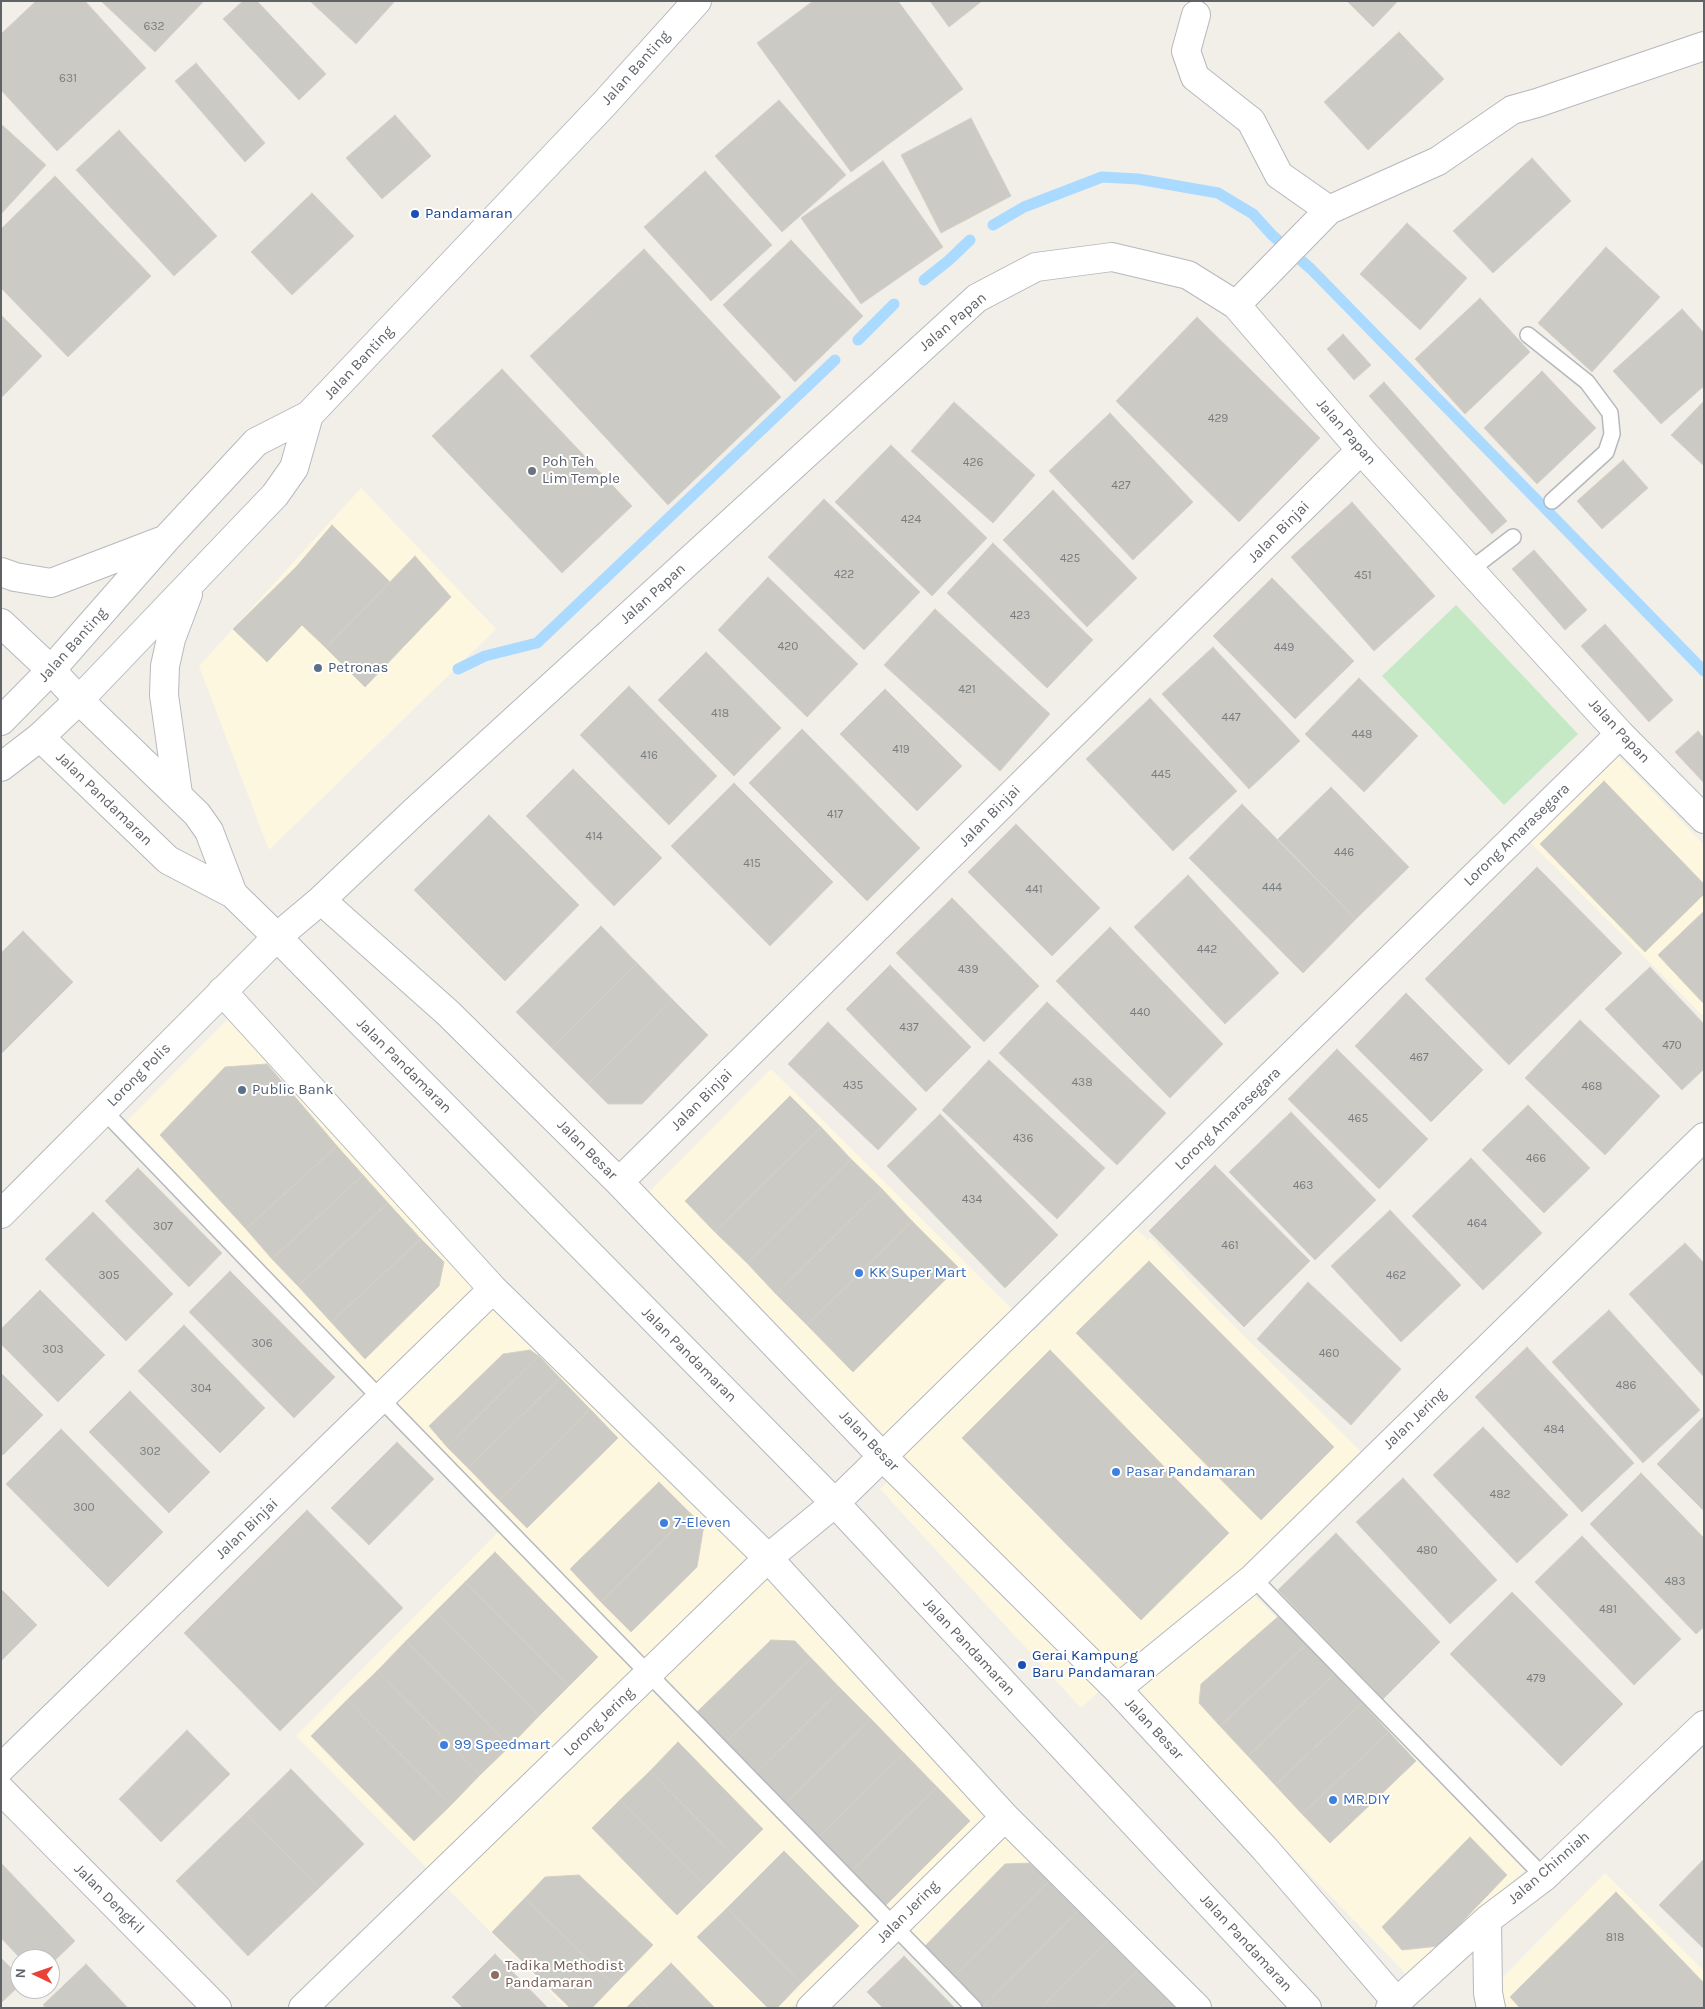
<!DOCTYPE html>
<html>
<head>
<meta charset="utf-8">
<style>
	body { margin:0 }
	#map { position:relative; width:1705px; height:2009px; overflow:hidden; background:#f1efe8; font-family:Karla,sans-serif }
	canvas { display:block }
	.frame { position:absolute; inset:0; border:2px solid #5f6368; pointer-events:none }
	.north { position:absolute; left:10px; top:1949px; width:50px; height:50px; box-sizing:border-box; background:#fff; border:1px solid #bfc1c3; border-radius:50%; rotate:273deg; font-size:14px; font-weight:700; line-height:20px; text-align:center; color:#5f6368 }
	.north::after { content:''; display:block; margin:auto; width:18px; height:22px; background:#ea4335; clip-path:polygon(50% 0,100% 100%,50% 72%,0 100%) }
</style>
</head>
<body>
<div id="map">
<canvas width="1705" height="2009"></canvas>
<div class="frame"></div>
<div class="north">N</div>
</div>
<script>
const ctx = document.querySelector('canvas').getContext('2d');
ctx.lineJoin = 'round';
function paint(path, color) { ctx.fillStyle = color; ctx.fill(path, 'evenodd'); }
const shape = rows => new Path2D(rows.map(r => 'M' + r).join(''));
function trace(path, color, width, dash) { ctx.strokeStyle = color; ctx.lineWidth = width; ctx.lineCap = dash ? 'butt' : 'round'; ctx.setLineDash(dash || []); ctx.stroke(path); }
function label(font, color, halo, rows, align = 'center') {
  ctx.font = font + ' Karla,sans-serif'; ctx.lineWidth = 4; ctx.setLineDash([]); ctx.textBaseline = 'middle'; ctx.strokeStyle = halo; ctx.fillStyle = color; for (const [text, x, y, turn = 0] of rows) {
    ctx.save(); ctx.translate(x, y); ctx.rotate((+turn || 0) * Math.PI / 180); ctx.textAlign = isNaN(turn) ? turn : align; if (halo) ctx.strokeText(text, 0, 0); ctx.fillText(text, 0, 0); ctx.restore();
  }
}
paint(shape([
	[361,488,496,629,269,850,199,666],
	[1618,756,1704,845,1704,1017,1529,841],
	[229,1018,498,1311,771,1580,1018,1850,1178,2008,985,2008,889,1911,791,2008,566,2008,296,1736,511,1519,335,1340,127,1121],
	[771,1069,1034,1331,1136,1229,1148,1240,1151,1238,1216,1308,1362,1453,1235,1576,1526,1869,1408,1976,1117,1675,1081,1708,880,1489,909,1461,649,1192],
	[1605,1873,1704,1971,1704,2008,1502,2008,1500,1980]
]), '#fef7e0');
paint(shape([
	[1456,605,1578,734,1504,805,1382,676]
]), '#c5e8c5');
trace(shape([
	[993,225,1024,207,1102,177,1138,179,1218,193,1253,214,1272,235,1311,269,1704,671],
	[924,280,948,261,970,240],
	[858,340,894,304],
	[458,669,485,656,537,643,835,360]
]), '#aadaff', 11);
const building = shape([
	[36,1,85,1,146,68,57,151,1,90,1,34,36,1],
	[101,1,204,1,155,52,101,1],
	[243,1,257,1,326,74,299,100,223,19,243,1],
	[310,1,395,1,356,44,310,1],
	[813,1,898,1,963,89,851,172,757,43,813,1],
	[930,1,982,1,949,27,930,1],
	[1347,1,1398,1,1373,27,1347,1],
	[1399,32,1444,79,1368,150,1324,102,1399,32],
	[196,63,265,143,245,162,175,81,196,63],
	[779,100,846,175,782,232,715,156,779,100],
	[395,115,431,156,382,199,346,158,395,115],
	[971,118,1011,196,941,233,901,155,971,118],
	[1,124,46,165,1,214,1,124],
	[119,130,217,236,174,276,76,170,119,130],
	[1532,158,1571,201,1493,273,1453,231,1532,158],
	[883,161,943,247,861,304,801,218,883,161],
	[705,171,772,245,711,301,644,227,705,171],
	[55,176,151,276,68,357,1,288,1,229,55,176],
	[312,193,354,236,292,295,251,252,312,193],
	[1407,223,1467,278,1420,330,1360,274,1407,223],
	[791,240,863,316,795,382,723,305,791,240],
	[1606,247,1660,297,1592,372,1538,323,1606,247],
	[644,249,781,397,668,505,530,356,644,249],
	[1480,298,1530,352,1465,414,1415,359,1480,298],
	[1682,309,1704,333,1704,386,1661,424,1613,371,1682,309],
	[1,315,42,356,1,398,1,315],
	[1197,317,1320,438,1239,522,1116,401,1197,317],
	[1343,334,1371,365,1354,380,1327,349,1343,334],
	[502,369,632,506,562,573,432,436,502,369],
	[1542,371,1596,428,1537,484,1484,428,1542,371],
	[1384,382,1507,521,1492,534,1369,396,1384,382],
	[1704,401,1704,466,1671,435,1704,401],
	[954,402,1035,475,993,523,911,451,954,402],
	[1110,413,1193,502,1133,560,1049,471,1110,413],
	[891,445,987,538,932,596,835,502,891,445],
	[1623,460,1648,488,1602,529,1577,501,1623,460],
	[1053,490,1137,578,1087,627,1003,540,1053,490],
	[824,499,920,592,864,650,768,557,824,499],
	[1352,502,1435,596,1374,651,1291,557,1352,502],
	[332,525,390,582,326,648,302,625,267,662,233,629,297,566,332,525],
	[993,543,1093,640,1047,688,947,593,993,543],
	[1534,550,1587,610,1565,630,1512,569,1534,550],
	[415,556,451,597,365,687,326,648,415,556],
	[768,577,858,664,807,717,718,630,768,577],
	[1272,578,1354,661,1295,719,1213,636,1272,578],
	[935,609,1050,714,1000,771,884,665,935,609],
	[1605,624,1673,700,1649,722,1581,646,1605,624],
	[1213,647,1300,741,1249,789,1162,694,1213,647],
	[706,652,781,728,734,776,658,700,706,652],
	[1359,678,1418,736,1364,792,1305,734,1359,678],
	[629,686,717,776,669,825,580,735,629,686],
	[885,689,962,766,917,811,840,734,885,689],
	[1150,698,1237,791,1173,851,1086,759,1150,698],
	[802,729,920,848,867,901,749,783,802,729],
	[1698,731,1704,738,1704,783,1675,752,1698,731],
	[573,769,662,858,614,906,526,816,573,769],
	[1604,781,1704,884,1704,894,1645,952,1540,844,1604,781],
	[734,783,833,882,770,946,671,846,734,783],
	[1331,787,1409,867,1356,919,1278,839,1331,787],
	[1242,804,1356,919,1303,973,1189,858,1242,804],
	[489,815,579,905,505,981,414,890,489,815],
	[1016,824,1100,908,1052,956,968,872,1016,824],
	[1537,867,1622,953,1509,1065,1425,979,1537,867],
	[1188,875,1279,973,1225,1024,1134,927,1188,875],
	[952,898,1039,986,984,1042,896,953,952,898],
	[1704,911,1704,1004,1658,955,1704,911],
	[601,926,637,963,552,1048,516,1012,601,926],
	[1110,927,1223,1044,1170,1098,1056,981,1110,927],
	[23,931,73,982,1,1054,1,953,23,931],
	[637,963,672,999,588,1084,552,1048,637,963],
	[890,965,971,1047,926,1092,846,1009,890,965],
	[1650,967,1704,1024,1704,1069,1682,1090,1605,1009,1650,967],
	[1406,993,1483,1070,1431,1122,1355,1046,1406,993],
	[672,999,708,1035,642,1104,608,1104,588,1084,672,999],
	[1047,1002,1166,1113,1117,1165,999,1053,1047,1002],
	[1580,1020,1660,1096,1605,1155,1525,1078,1580,1020],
	[828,1022,917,1109,878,1150,788,1064,828,1022],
	[1337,1049,1428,1139,1379,1189,1288,1099,1337,1049],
	[989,1060,1105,1168,1057,1219,942,1110,989,1060],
	[267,1064,337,1146,246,1229,160,1135,225,1067,267,1064],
	[790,1096,821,1127,715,1232,685,1201,790,1096],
	[1528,1105,1590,1168,1544,1213,1482,1150,1528,1105],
	[1291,1112,1376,1200,1315,1260,1229,1172,1291,1112],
	[940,1114,1058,1235,1005,1288,887,1166,940,1114],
	[821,1127,851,1159,747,1263,715,1232,821,1127],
	[337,1146,363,1175,272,1259,246,1229,337,1146],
	[1471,1158,1542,1233,1483,1290,1412,1216,1471,1158],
	[851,1159,882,1189,776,1294,747,1263,851,1159],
	[1215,1165,1310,1261,1244,1327,1149,1231,1215,1165],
	[138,1168,222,1253,189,1287,105,1201,138,1168],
	[363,1175,388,1203,298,1286,272,1259,363,1175],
	[882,1189,912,1221,807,1325,776,1294,882,1189],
	[388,1203,421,1239,331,1322,298,1286,388,1203],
	[1390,1210,1461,1285,1401,1342,1331,1266,1390,1210],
	[93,1212,173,1294,126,1341,45,1259,93,1212],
	[912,1221,958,1267,853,1372,807,1325,912,1221],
	[421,1239,444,1262,439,1286,365,1359,331,1322,421,1239],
	[1685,1243,1704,1263,1704,1377,1629,1294,1685,1243],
	[1149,1261,1334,1447,1261,1520,1076,1333,1149,1261],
	[230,1271,335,1377,294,1418,189,1312,230,1271],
	[1308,1282,1401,1369,1351,1425,1257,1339,1308,1282],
	[40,1290,105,1355,58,1402,1,1344,1,1329,40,1290],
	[1609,1310,1700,1410,1643,1463,1552,1362,1609,1310],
	[184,1325,265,1408,220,1453,138,1371,184,1325],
	[1527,1347,1634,1463,1582,1512,1475,1397,1527,1347],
	[530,1350,539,1356,447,1447,429,1426,503,1354,530,1350],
	[1050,1350,1229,1533,1141,1620,962,1438,1050,1350],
	[539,1356,560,1378,468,1468,447,1447,539,1356],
	[1,1373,43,1415,3,1455,1,1453,1,1373],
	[560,1378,590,1409,499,1500,468,1468,560,1378],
	[130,1391,210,1472,169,1513,89,1432,130,1391],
	[590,1409,618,1438,527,1528,499,1500,590,1409],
	[1704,1416,1704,1511,1657,1464,1704,1416],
	[1483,1427,1568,1515,1517,1563,1433,1475,1483,1427],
	[61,1429,163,1532,108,1587,6,1484,61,1429],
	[397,1442,434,1479,369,1545,331,1508,397,1442],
	[1641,1473,1704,1538,1704,1627,1696,1634,1590,1524,1641,1473],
	[1403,1478,1497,1580,1450,1624,1356,1522,1403,1478],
	[659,1482,690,1513,601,1602,570,1569,659,1482],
	[307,1510,403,1608,280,1731,184,1633,307,1510],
	[690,1513,704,1525,697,1567,631,1632,601,1602,690,1513],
	[1336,1533,1440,1642,1383,1699,1278,1590,1336,1533],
	[1582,1536,1681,1639,1634,1685,1535,1582,1582,1536],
	[495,1552,598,1657,569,1686,465,1582,495,1552],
	[465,1582,569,1686,539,1716,436,1611,465,1582],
	[1,1589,37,1625,1,1661,1,1589],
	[1512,1592,1623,1704,1561,1766,1450,1654,1512,1592],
	[436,1611,539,1716,510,1746,406,1641,436,1611],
	[1280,1615,1307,1644,1220,1726,1199,1703,1201,1684,1280,1615],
	[771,1640,795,1641,811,1658,726,1742,697,1712,771,1640],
	[406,1641,510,1746,480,1775,377,1671,406,1641],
	[1307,1644,1334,1674,1248,1756,1220,1726,1307,1644],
	[811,1658,841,1689,756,1773,726,1742,811,1658],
	[377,1671,480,1775,451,1805,347,1700,377,1671],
	[1334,1674,1362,1703,1275,1785,1248,1756,1334,1674],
	[841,1689,871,1719,786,1803,756,1773,841,1689],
	[347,1700,451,1805,414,1841,311,1736,347,1700],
	[1362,1703,1389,1732,1302,1814,1275,1785,1362,1703],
	[871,1719,904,1753,819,1837,786,1803,871,1719],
	[187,1730,230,1774,161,1842,119,1799,187,1730],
	[1389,1732,1416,1761,1330,1843,1302,1814,1389,1732],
	[678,1742,763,1829,735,1857,650,1771,678,1742],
	[904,1753,937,1787,852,1871,819,1837,904,1753],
	[291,1769,364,1844,319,1888,246,1813,291,1769],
	[650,1771,735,1857,706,1886,620,1800,650,1771],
	[937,1787,970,1821,886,1905,852,1871,937,1787],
	[620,1800,706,1886,677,1915,592,1828,620,1800],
	[246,1813,319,1888,248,1956,176,1881,246,1813],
	[1470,1837,1507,1875,1439,1946,1402,1950,1382,1927,1470,1837],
	[784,1851,859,1926,801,1983,727,1908,784,1851],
	[1704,1859,1704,1949,1659,1905,1704,1859],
	[1030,1863,1050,1880,953,1977,924,1947,1005,1864,1030,1863],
	[2,1864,75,1941,50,1965,50,1959,21,1959,1,1938,2,1864],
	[579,1875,653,1945,614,1985,525,1898,545,1877,579,1875],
	[1050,1880,1079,1910,983,2007,953,1977,1050,1880],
	[1616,1892,1704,1983,1704,2008,1520,2008,1510,1997,1616,1892],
	[525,1898,614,1985,592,2008,570,2008,492,1932,525,1898],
	[727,1908,801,1983,777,2008,768,2008,697,1937,727,1908],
	[1079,1910,1109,1940,1041,2008,983,2007,1079,1910],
	[1109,1940,1138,1970,1100,2008,1041,2008,1109,1940],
	[495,1954,548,2008,463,2008,452,1997,495,1954],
	[904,1956,955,2008,883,2008,867,1992,904,1956],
	[1,1958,20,1977,20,1985,1,2003,1,1958],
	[671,1963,715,2008,648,2008,637,1997,671,1963],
	[86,1964,128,2008,46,2008,43,2005,86,1964],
	[1138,1970,1168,2000,1160,2008,1100,2008,1138,1970],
	[637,1997,648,2008,626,2008,637,1997],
	[1168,2000,1176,2008,1160,2008,1168,2000]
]);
paint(building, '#cccac5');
trace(building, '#d6d1c6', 1);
const lane = shape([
	[1528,335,1587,382,1610,413,1612,434,1606,452,1552,501],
	[1470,570,1513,537],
	[104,1111,381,1399,974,2008],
	[1253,1578,1544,1877]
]);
const street = shape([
	[1196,15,1186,51,1195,77,1251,121,1279,175,1329,210],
	[1236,305,1329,210,1438,161,1512,110,1537,103,1704,46],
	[79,700,197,814,209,831,233,894],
	[40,737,168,860,233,894,277,937,835,1503,1307,2008],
	[321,900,448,1013,619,1182,883,1457,1117,1689,1265,1849,1396,2001],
	[222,991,493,1289,768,1558,1005,1817,1197,2008],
	[619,1182,1361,450],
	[1,1214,277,937,321,900,415,811,977,298,1036,267,1112,257,1188,275,1236,305,1361,450,1470,570,1620,734,1704,819],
	[1117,1689,1253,1578,1704,1137],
	[1,1768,493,1289],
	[1,1790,217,2008],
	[1487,1920,1488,1993,1491,2008],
	[303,2008,768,1558,835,1503,1620,734],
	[811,2008,1005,1817],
	[1390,2008,1487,1920,1544,1877,1704,1725]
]);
const secondary = shape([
	[1,572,15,577,51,583,161,541],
	[1,623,51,670,79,700],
	[1,721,51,670,166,539,256,442,309,415,605,103,697,1],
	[1,767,40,737,79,700,275,495,294,468,309,415],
	[178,794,164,695,165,666,171,639,188,594]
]);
trace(lane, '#b5b8bc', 18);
trace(street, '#b5b8bc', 30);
trace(secondary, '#b6babf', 30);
trace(lane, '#fff', 15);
trace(street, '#fff', 28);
trace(secondary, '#fff', 28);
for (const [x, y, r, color] of [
	[415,214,5,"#1a4fb4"],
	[532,471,5,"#6b7280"],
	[318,668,5,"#5c6f8a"],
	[242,1090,5,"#5c6f8a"],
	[859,1273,5,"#3f7fe0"],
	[1116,1472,5,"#3f7fe0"],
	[664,1523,5,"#3f7fe0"],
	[1022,1665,5,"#1a4fb4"],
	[444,1745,5,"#3f7fe0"],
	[1333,1800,5,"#3f7fe0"],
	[495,1975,5,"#8d6e63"]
]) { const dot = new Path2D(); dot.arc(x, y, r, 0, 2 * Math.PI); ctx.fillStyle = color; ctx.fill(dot); trace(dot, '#fff', 2); }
label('12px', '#7a7d7f', null, [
	["632",154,27],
	["631",68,79],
	["429",1218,419],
	["426",973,463],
	["427",1121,486],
	["424",911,520],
	["425",1070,559],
	["422",844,575],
	["451",1363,576],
	["423",1020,616],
	["420",788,647],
	["449",1284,648],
	["421",967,690],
	["418",720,714],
	["447",1231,718],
	["448",1362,735],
	["419",901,750],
	["416",649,756],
	["445",1161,775],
	["417",835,815],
	["414",594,837],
	["446",1344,853],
	["415",752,864],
	["444",1272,888],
	["441",1034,890],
	["442",1207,950],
	["439",968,970],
	["440",1140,1013],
	["437",909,1028],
	["470",1672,1046],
	["467",1419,1058],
	["438",1082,1083],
	["435",853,1086],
	["468",1592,1087],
	["465",1358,1119],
	["436",1023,1139],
	["466",1536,1159],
	["463",1303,1186],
	["434",972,1200],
	["464",1477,1224],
	["307",163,1227],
	["461",1230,1246],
	["305",109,1276],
	["462",1396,1276],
	["306",262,1344],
	["303",53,1350],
	["460",1329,1354],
	["486",1626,1386],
	["304",201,1389],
	["484",1554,1430],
	["302",150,1452],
	["482",1500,1495],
	["300",84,1508],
	["480",1427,1551],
	["483",1675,1582],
	["481",1608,1610],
	["479",1536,1679],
	["818",1615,1938]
]);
label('15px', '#5f6368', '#fff', [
	["Jalan Banting",636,68,-48],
	["Jalan Papan",953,322,-40],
	["Jalan Banting",359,363,-47],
	["Jalan Papan",1346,432,49],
	["Jalan Binjai",1279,532,-45],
	["Jalan Papan",653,594,-42],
	["Jalan Banting",73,645,-48],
	["Jalan Papan",1619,731,47],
	["Jalan Pandamaran",104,799,44],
	["Jalan Binjai",990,816,-45],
	["Lorong Amarasegara",1517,835,-44],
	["Jalan Pandamaran",404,1066,45],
	["Lorong Polis",139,1075,-45],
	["Jalan Binjai",702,1100,-45],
	["Lorong Amarasegara",1228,1119,-44],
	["Jalan Besar",587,1150,45],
	["Jalan Pandamaran",689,1355,45],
	["Jalan Jering",1415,1419,-44],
	["Jalan Besar",869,1441,46],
	["Jalan Binjai",247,1529,-44],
	["Jalan Pandamaran",969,1647,47],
	["Lorong Jering",599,1722,-44],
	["Jalan Besar",1154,1729,47],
	["Jalan Chinniah",1549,1868,-41],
	["Jalan Dengkil",109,1899,45],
	["Jalan Jering",908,1912,-45],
	["Jalan Pandamaran",1246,1943,47]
]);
label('15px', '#164399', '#fff', [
	["Pandamaran",425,214],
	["Gerai Kampung",1032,1656],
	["Baru Pandamaran",1032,1673]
], 'left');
label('15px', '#5b616d', '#fff', [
	["Poh Teh",542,462],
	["Lim Temple",542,479]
], 'left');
label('15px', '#4e5e75', '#fff', [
	["Petronas",328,668],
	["Public Bank",252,1090]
], 'left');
label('15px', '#366cbe', '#fff', [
	["KK Super Mart",869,1273],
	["Pasar Pandamaran",1126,1472],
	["7-Eleven",674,1523],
	["99 Speedmart",454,1745],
	["MR.DIY",1343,1800]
], 'left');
label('15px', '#785e54', '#fff', [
	["Tadika Methodist",505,1966],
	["Pandamaran",505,1983]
], 'left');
</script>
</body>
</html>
